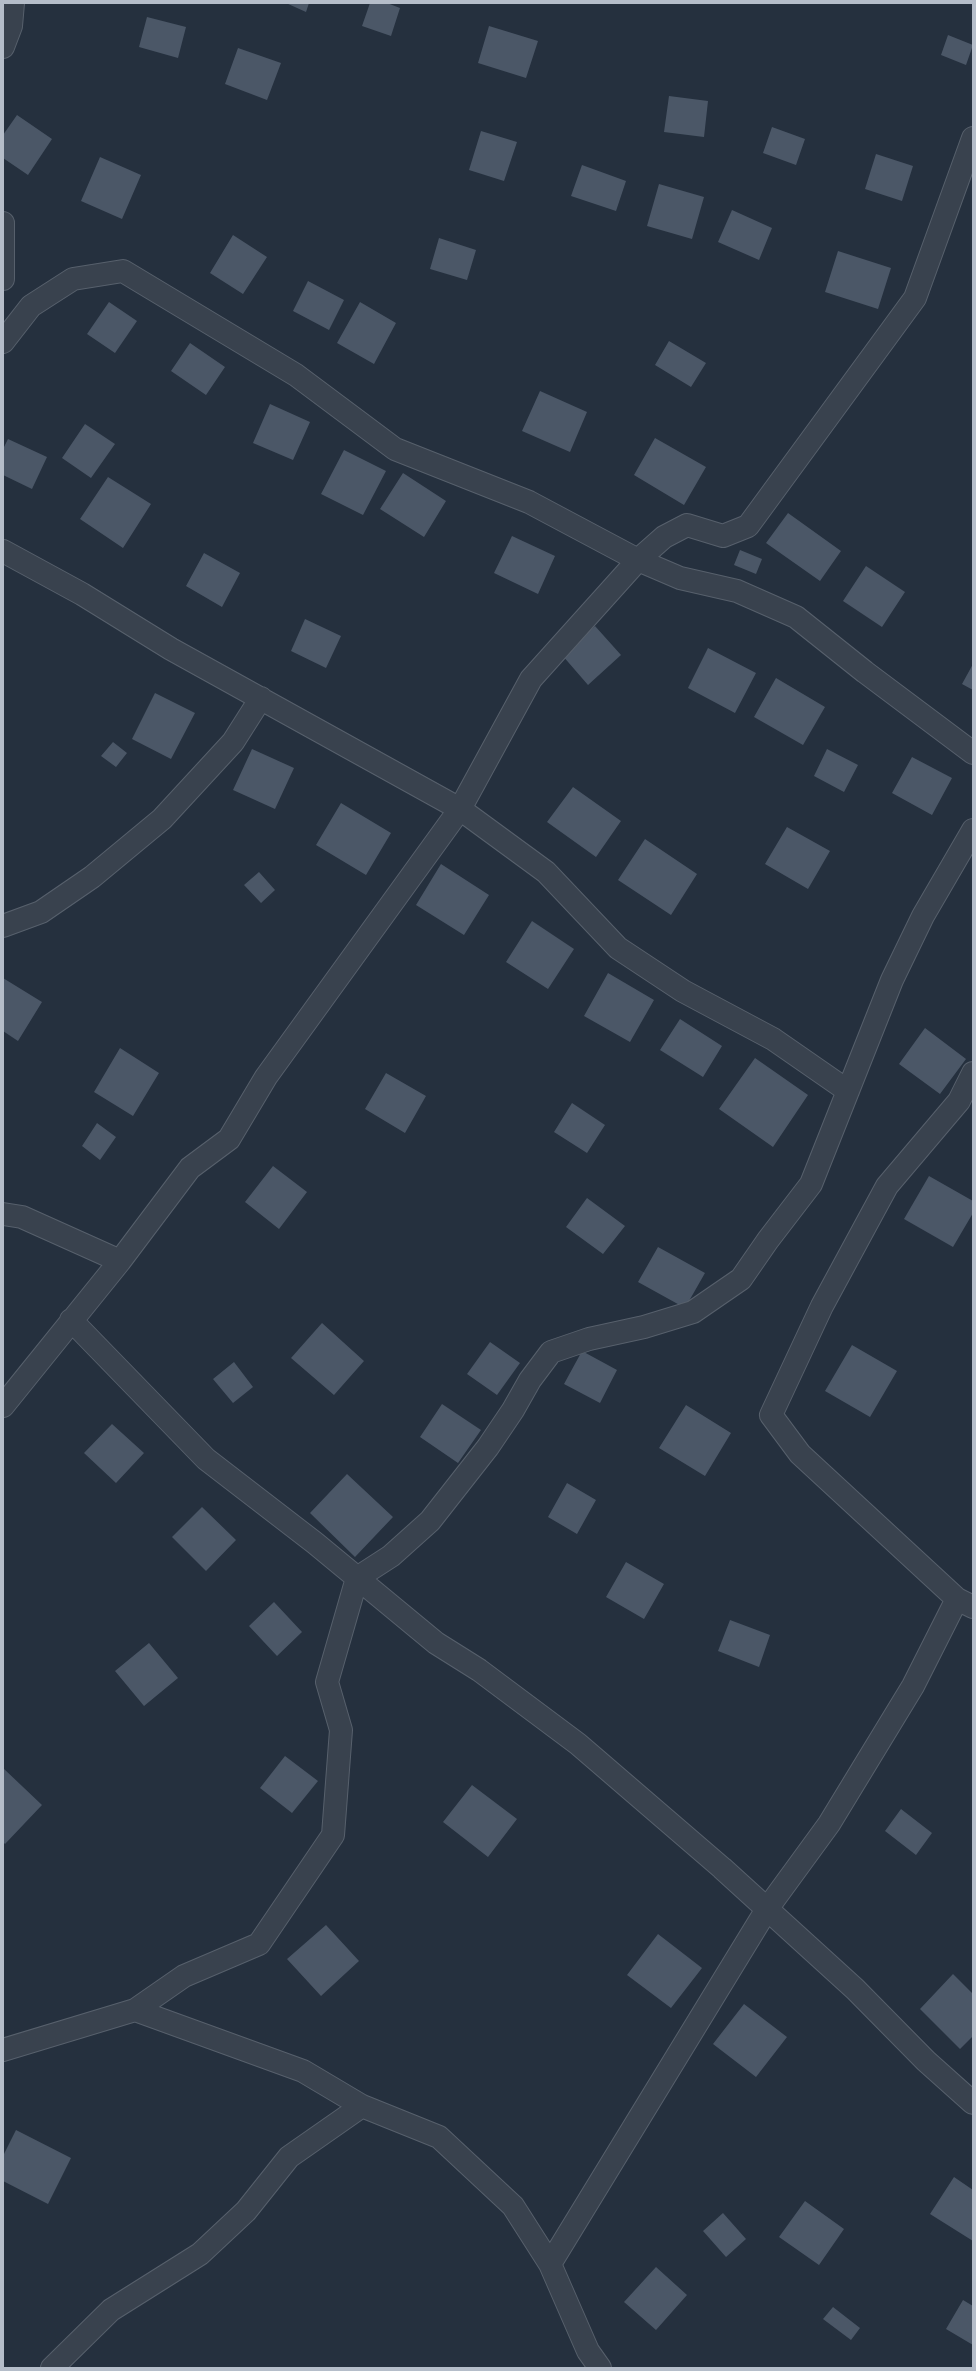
<!DOCTYPE html>
<html>
<head>
<meta charset="utf-8">
<style>
	body { margin:0 }
	#map { position:relative; width:976px; height:2371px; overflow:hidden; background:#25303e; font-family:"Varela Round",sans-serif }
	canvas { display:block }
	.frame { position:absolute; inset:0; border:4px solid #b5bdc9; pointer-events:none }
</style>
</head>
<body>
<div id="map">
<canvas width="976" height="2371"></canvas>
<div class="frame"></div>
</div>
<script>
const ctx = document.querySelector('canvas').getContext('2d');
ctx.lineJoin = 'round';
function paint(path, color) { ctx.fillStyle = color; ctx.fill(path, 'evenodd'); }
const shape = rows => new Path2D(rows.map(r => 'M' + r).join(''));
function trace(path, color, width, dash) { ctx.strokeStyle = color; ctx.lineWidth = width; ctx.lineCap = dash ? 'butt' : 'round'; ctx.setLineDash(dash || []); ctx.stroke(path); }
paint(shape([
	[286,3,309,3,306,12],
	[370,3,387,3,400,8,391,36,362,26],
	[147,17,186,27,178,58,139,47],
	[489,26,538,41,526,78,478,63],
	[948,35,973,45,966,65,941,55],
	[238,48,281,63,267,100,225,84],
	[669,96,708,101,704,137,664,132],
	[17,115,52,139,28,175,3,158,3,135],
	[772,127,805,139,796,165,763,153],
	[481,131,517,142,504,181,469,170],
	[876,154,913,166,902,201,865,189],
	[100,157,141,175,122,219,81,201],
	[582,165,626,181,616,211,571,196],
	[659,184,704,197,692,239,647,226],
	[732,210,772,228,759,260,718,242],
	[233,235,267,257,243,294,210,273],
	[439,238,476,250,467,280,430,269],
	[838,251,891,268,878,309,825,292],
	[308,281,344,300,329,330,293,311],
	[109,302,137,321,115,353,87,334],
	[360,302,396,323,374,364,337,343],
	[669,341,706,363,691,387,655,365],
	[190,343,225,367,206,395,171,371],
	[540,391,587,412,570,452,522,431],
	[270,404,310,422,293,460,253,443],
	[85,424,115,444,91,478,62,458],
	[655,438,706,467,684,505,634,475],
	[8,439,47,457,32,489,3,475,3,449],
	[344,450,386,471,363,515,321,494],
	[403,473,446,501,424,537,380,509],
	[108,477,151,504,123,548,80,519],
	[788,513,841,551,820,581,766,543],
	[512,536,555,556,538,594,494,573],
	[740,550,762,559,756,574,734,565],
	[204,553,240,573,222,607,186,586],
	[866,566,905,592,882,627,843,601],
	[305,619,341,636,326,668,291,651],
	[595,626,621,655,588,685,562,655],
	[708,648,756,673,735,713,688,688],
	[973,664,973,690,962,684],
	[776,678,825,707,803,745,754,717],
	[155,693,195,713,171,759,132,739],
	[113,742,127,753,116,767,101,756],
	[252,749,294,768,275,809,233,790],
	[827,749,858,765,844,792,814,776],
	[912,757,952,778,932,815,892,793],
	[573,787,621,821,596,857,547,822],
	[341,803,391,833,366,875,316,845],
	[787,827,830,851,808,889,765,864],
	[645,839,697,874,671,915,618,880],
	[441,864,489,895,464,935,416,905],
	[259,872,275,890,261,903,244,885],
	[532,921,574,949,548,989,506,962],
	[608,973,654,1000,630,1042,584,1016],
	[3,978,42,1002,18,1041,3,1031],
	[680,1019,722,1046,703,1077,660,1050],
	[925,1028,966,1059,940,1094,899,1064],
	[120,1048,159,1073,133,1116,94,1092],
	[755,1058,808,1095,773,1147,719,1109],
	[386,1073,426,1096,405,1133,365,1109],
	[572,1103,605,1125,587,1153,554,1132],
	[97,1123,116,1137,100,1160,82,1146],
	[273,1166,307,1192,279,1229,245,1202],
	[929,1176,973,1201,973,1213,953,1247,904,1219],
	[587,1198,625,1226,603,1254,566,1227],
	[658,1247,705,1273,685,1308,638,1282],
	[322,1323,364,1361,334,1395,291,1358],
	[490,1342,520,1363,497,1395,467,1374],
	[852,1345,897,1371,870,1417,825,1391],
	[582,1351,617,1370,600,1403,564,1384],
	[234,1362,253,1387,233,1403,213,1379],
	[442,1404,481,1430,458,1463,420,1437],
	[686,1405,731,1433,705,1476,659,1448],
	[112,1424,144,1453,116,1483,84,1453],
	[347,1474,393,1517,355,1557,310,1513],
	[567,1483,596,1500,577,1534,548,1517],
	[202,1507,236,1540,206,1571,172,1537],
	[626,1562,664,1584,644,1619,606,1597],
	[274,1602,302,1632,277,1656,249,1626],
	[730,1620,770,1635,759,1667,718,1651],
	[149,1643,178,1678,144,1706,115,1671],
	[285,1756,318,1781,292,1813,260,1788],
	[3,1768,42,1805,5,1844,3,1842],
	[472,1785,517,1819,488,1857,443,1822],
	[901,1809,932,1833,916,1855,885,1831],
	[326,1925,359,1961,321,1996,287,1959],
	[658,1934,702,1968,671,2008,627,1975],
	[953,1974,973,1994,973,2036,960,2049,920,2009],
	[744,2004,787,2037,756,2077,713,2044],
	[16,2130,71,2158,48,2204,3,2181,3,2156],
	[954,2177,973,2190,973,2241,930,2214],
	[805,2201,844,2229,819,2265,779,2237],
	[723,2213,746,2239,726,2257,703,2231],
	[656,2267,687,2295,656,2330,624,2302],
	[963,2300,973,2306,973,2345,946,2329],
	[833,2307,860,2328,851,2340,823,2319]
]), '#4b5767');
const street = shape([
	[3,47,11,26,13,3],
	[3,223,3,279],
	[3,342,31,306,73,279,123,271,296,375,395,449,529,502,638,560,680,578,737,591,796,617,865,672,973,753],
	[3,551,82,594,171,649,460,809,546,872,618,948,683,991,773,1039,848,1091],
	[3,926,41,912,92,877,162,819,233,742,261,698],
	[973,1073,959,1101,887,1186,822,1306,771,1415,800,1454,957,1599,973,1607],
	[3,1214,22,1217,120,1261],
	[71,1320,206,1459,315,1543,436,1643,479,1670,578,1744,722,1868,855,1989,926,2061,973,2103],
	[3,1406,120,1261,190,1168,229,1139,266,1077,460,809,531,679,638,560,664,537,687,525,723,536,748,526,915,298,973,138],
	[135,2010,303,2071,362,2106,439,2137,513,2206,550,2264,588,2351,600,2368],
	[3,2050,135,2010,184,1976,259,1944,333,1835,341,1730,327,1682,357,1578,391,1556,430,1521,488,1447,513,1410,530,1380,551,1352,589,1339,644,1327,693,1312,741,1279,768,1240,811,1184,892,980,923,916,973,830],
	[550,2264,767,1909,829,1824,913,1686,957,1599],
	[52,2368,111,2310,200,2254,246,2211,289,2157,362,2106]
]);
trace(street, '#57606c', 24);
trace(street, '#39424e', 22);
</script>
</body>
</html>
